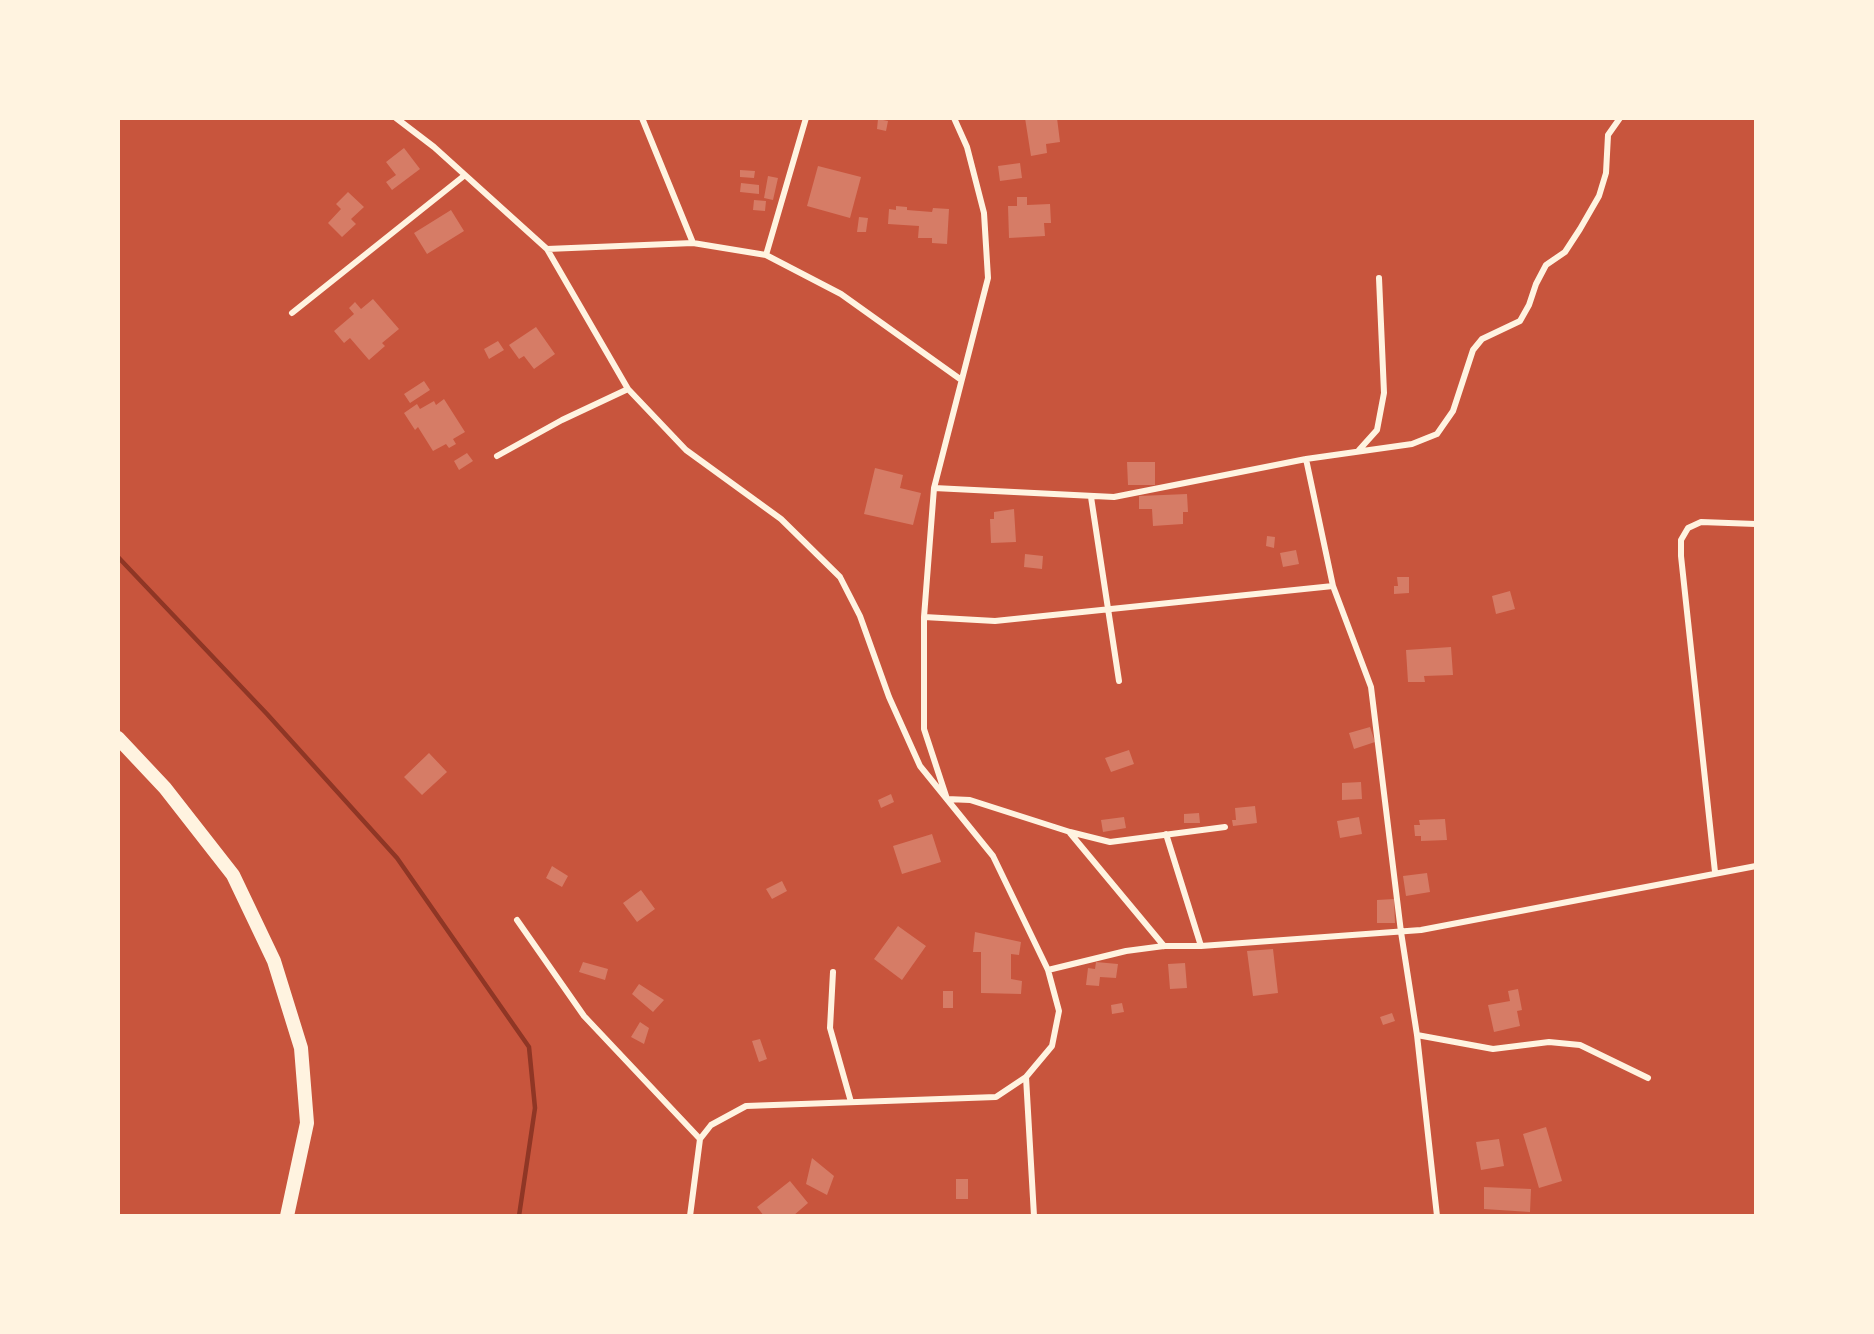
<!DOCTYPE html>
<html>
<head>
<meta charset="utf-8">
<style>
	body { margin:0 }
	#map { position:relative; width:1874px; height:1334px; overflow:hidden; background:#c8553d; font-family:Quicksand,sans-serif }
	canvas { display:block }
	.frame { position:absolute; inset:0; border:120px solid #fff3e0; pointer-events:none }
</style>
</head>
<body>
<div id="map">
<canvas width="1874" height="1334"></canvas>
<div class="frame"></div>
</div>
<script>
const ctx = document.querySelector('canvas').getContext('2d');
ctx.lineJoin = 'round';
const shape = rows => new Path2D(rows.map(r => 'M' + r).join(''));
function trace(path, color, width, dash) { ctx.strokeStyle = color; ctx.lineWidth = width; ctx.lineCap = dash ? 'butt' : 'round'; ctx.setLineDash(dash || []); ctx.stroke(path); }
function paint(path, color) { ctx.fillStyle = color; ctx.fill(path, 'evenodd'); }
trace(shape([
	[118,557,267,714,397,858,529,1047,535,1108,519,1216]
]), '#8f3625', 4.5);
paint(shape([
	[1025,118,1057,118,1060,142,1046,144,1047,153,1031,156],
	[878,119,888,121,886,131,877,129],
	[404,148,420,169,392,190,386,182,396,175,386,162],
	[1020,163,1022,178,1000,181,998,166],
	[818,166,861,177,850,218,807,206],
	[740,170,755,171,754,178,740,177],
	[768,176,778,178,773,200,764,198],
	[741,183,759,185,759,194,740,192],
	[348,192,364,207,351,219,356,224,342,237,328,223,341,209,336,204],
	[1017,197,1027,197,1027,205,1050,204,1051,223,1044,223,1045,236,1009,238,1008,206,1017,206],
	[754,200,766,201,765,211,753,210],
	[896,206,907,207,907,210,932,212,933,208,949,209,947,244,932,243,932,238,918,238,919,226,888,224,889,209,896,210],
	[451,210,464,231,427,254,414,233],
	[859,217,868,218,866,232,857,232],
	[373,299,399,329,382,343,385,346,369,360,350,338,344,343,334,331,354,314,349,308,355,302,361,309],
	[536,327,555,354,534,369,524,356,519,359,509,345],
	[498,341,504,350,489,359,484,349],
	[424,381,430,390,410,403,404,394],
	[444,399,465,432,453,439,456,444,449,448,446,444,433,451,418,427,415,430,404,413,417,404,420,409,434,401,436,405],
	[467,453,473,461,459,470,454,461],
	[1127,462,1155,462,1155,485,1128,485],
	[875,468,903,475,900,488,921,493,913,525,864,514],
	[1187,494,1188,512,1183,512,1183,524,1153,526,1152,509,1139,509,1139,496],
	[1014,509,1016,542,991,543,990,519,994,519,994,512],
	[1267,536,1275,537,1274,548,1266,546],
	[1296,550,1299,564,1283,567,1280,553],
	[1025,554,1043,556,1042,569,1024,567],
	[1397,577,1409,577,1409,593,1394,594,1394,586,1398,586],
	[1510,591,1515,609,1496,614,1492,596],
	[1451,647,1453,675,1424,676,1425,682,1408,682,1406,650],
	[1370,727,1375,742,1354,749,1349,733],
	[1129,750,1134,764,1111,772,1105,758],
	[429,753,447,772,422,795,404,777],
	[1361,782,1362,799,1342,800,1342,783],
	[891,794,894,802,881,808,878,800],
	[1255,806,1257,823,1233,826,1232,820,1236,820,1235,808],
	[1199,813,1200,823,1184,823,1184,814],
	[1124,817,1126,828,1103,832,1101,820],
	[1359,817,1362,834,1340,838,1337,821],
	[1445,819,1447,840,1421,841,1421,836,1415,836,1414,825,1420,825,1419,820],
	[932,834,941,862,902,874,893,846],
	[552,866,568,876,562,887,546,878],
	[1427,873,1430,892,1406,896,1403,876],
	[782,881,787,891,772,899,766,889],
	[641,890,655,909,637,922,623,903],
	[1394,899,1395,923,1377,923,1377,900],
	[898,926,926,946,902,980,874,959],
	[975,932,1021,942,1019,955,1011,954,1011,979,1022,981,1021,994,981,993,981,952,973,952],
	[1273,949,1278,993,1253,996,1247,951],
	[583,962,608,969,605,980,579,972],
	[1096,962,1118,964,1116,978,1100,977,1099,986,1086,985,1088,968,1095,969],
	[1185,963,1187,988,1170,989,1168,964],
	[639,984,664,1000,653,1012,632,994],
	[1518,989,1522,1010,1517,1011,1520,1026,1494,1032,1488,1005,1510,1001,1508,991],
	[943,991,953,991,953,1008,943,1008],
	[1122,1003,1124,1012,1112,1014,1111,1005],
	[1392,1013,1395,1021,1383,1025,1380,1017],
	[640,1022,649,1028,644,1044,631,1037],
	[760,1039,767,1059,759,1062,752,1041],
	[1546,1127,1562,1181,1539,1188,1523,1134],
	[1499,1139,1504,1166,1481,1170,1476,1142],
	[812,1158,834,1176,827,1195,806,1184],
	[956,1179,968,1179,968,1199,956,1199],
	[790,1181,808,1203,793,1216,764,1216,757,1207],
	[1484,1187,1531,1189,1530,1212,1484,1209]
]), '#d67c66');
trace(shape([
	[396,118,434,147,547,249,628,389,686,450,781,519,840,577,860,616,889,697,920,766,993,856,1048,970,1059,1011,1052,1046,1026,1077,996,1097,746,1106,711,1125,700,1139,690,1216],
	[642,118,693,243],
	[954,118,967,147,984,213,988,278,934,488,924,617,924,729,947,799,970,800,1070,832,1110,842,1225,827],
	[547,249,693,243,766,255,841,294,960,379],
	[766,255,806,118],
	[292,313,465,175],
	[1359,450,1377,430,1384,393,1379,278],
	[497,456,562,420,628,389],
	[1306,459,1333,586,1371,687,1401,932,1417,1035,1437,1216],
	[934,488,1114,497,1306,459,1412,444,1437,434,1453,411,1473,350,1482,339,1520,321,1529,305,1536,284,1546,265,1565,252,1580,229,1599,196,1606,173,1608,135,1620,118],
	[1091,497,1119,681],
	[924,617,995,621,1333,586],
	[1070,833,1164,946],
	[1166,834,1201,946],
	[1715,872,1681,556,1681,540,1688,528,1701,522,1756,524],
	[517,920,584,1016,700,1139],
	[1048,970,1126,951,1164,946,1201,946,1421,930,1756,866],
	[833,972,830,1028,851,1102],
	[1417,1035,1493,1049,1549,1042,1580,1045,1648,1078],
	[1026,1077,1034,1216]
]), '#fff3e0', 6);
trace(shape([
	[118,738,165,788,233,875,274,961,301,1048,307,1123,287,1216]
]), '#fff3e0', 14);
</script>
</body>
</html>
